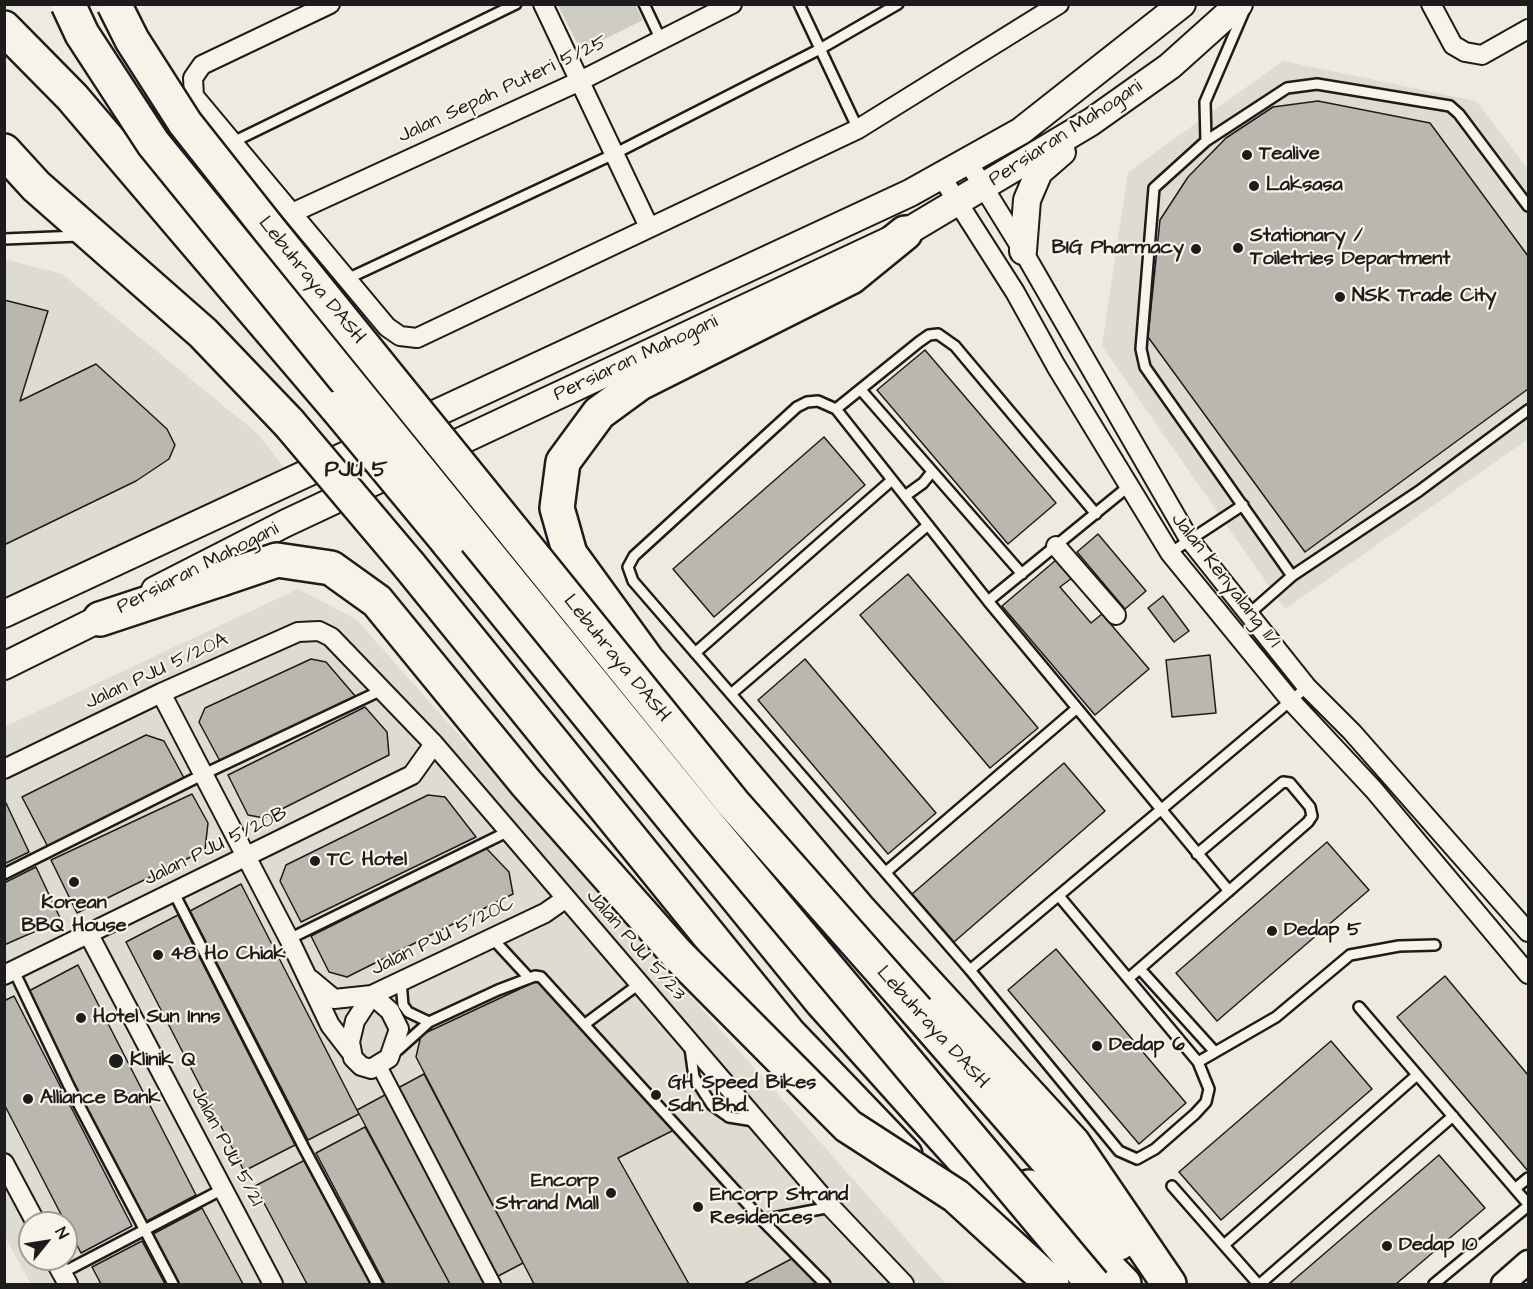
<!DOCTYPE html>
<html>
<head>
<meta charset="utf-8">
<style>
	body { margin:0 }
	#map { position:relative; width:1533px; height:1289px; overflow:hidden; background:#eeeae0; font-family:"Architects Daughter",sans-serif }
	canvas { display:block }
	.frame { position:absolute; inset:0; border:6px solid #1c1c1c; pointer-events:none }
	.north { position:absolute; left:18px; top:1211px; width:60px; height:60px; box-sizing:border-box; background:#f7f3e8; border:2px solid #9f9d96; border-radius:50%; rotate:60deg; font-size:16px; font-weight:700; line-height:24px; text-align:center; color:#1c1c1c }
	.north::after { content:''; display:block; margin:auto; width:21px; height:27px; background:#1c1c1c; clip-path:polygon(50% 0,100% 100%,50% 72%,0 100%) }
</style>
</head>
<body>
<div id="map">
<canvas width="1533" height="1289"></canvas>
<div class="frame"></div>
<div class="north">N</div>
</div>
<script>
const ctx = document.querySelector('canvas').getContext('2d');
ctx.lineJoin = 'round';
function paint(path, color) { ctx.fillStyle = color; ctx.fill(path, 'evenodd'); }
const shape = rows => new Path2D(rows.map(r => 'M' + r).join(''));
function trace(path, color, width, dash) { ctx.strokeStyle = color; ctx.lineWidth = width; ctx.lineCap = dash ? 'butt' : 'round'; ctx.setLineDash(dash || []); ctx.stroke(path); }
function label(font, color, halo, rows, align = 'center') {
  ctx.font = font + ' "Architects Daughter",sans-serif'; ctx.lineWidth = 4.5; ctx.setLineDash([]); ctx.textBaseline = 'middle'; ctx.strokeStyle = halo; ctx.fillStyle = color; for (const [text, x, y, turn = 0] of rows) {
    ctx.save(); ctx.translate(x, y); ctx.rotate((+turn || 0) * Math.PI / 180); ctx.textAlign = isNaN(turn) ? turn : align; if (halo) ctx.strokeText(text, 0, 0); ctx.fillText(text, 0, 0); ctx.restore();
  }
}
paint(shape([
	[1283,61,1476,101,1528,169,1528,439,1285,609,1102,346,1128,172],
	[4,259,62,274,258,434,284,467,5,598],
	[298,589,356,619,946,1284,31,1284,4,1235,4,727],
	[30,1223,66,1223,66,1259,30,1259]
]), '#dedbd1');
paint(shape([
	[558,5,635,5,643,20,581,51]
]), '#cfccc3');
const building = shape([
	[1318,101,1430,123,1528,256,1528,389,1305,552,1148,337,1160,220,1188,177,1226,138,1273,107,1318,101],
	[4,300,48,311,20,401,96,364,167,429,175,445,169,459,136,481,4,545,4,300],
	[925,350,1056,503,1008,544,877,390,925,350],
	[824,437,865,485,714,617,673,569,824,437],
	[1098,534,1146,591,1125,609,1077,552,1098,534],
	[1056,560,1072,578,1060,587,1091,623,1102,614,1149,669,1095,715,1002,606,1056,560],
	[908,574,1038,728,990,768,860,615,908,574],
	[1163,596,1189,631,1174,642,1148,608,1163,596],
	[1210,655,1216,713,1172,717,1166,660,1210,655],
	[311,659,326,662,356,697,221,763,199,722,205,708,311,659],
	[805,659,936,813,888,854,758,700,805,659],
	[365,707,387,732,389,755,264,818,248,815,228,775,365,707],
	[146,735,164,741,184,778,48,847,22,797,146,735],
	[1064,763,1105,811,954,942,912,894,1064,763],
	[192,794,208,823,205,850,77,913,51,860,192,794],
	[428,795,445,797,476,837,301,922,280,881,286,865,428,795],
	[6,803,29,852,4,864,4,804,6,803],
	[1327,842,1369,890,1217,1021,1176,973,1327,842],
	[486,848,509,872,513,894,347,977,329,972,311,936,486,848],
	[36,867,61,920,4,945,4,883,36,867],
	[241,884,359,1114,308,1140,190,911,241,884],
	[178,915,295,1145,244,1171,126,942,178,915],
	[1056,949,1186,1103,1139,1144,1008,990,1056,949],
	[78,965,196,1195,145,1222,27,992,78,965],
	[1445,976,1528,1075,1528,1171,1397,1017,1445,976],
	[541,979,822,1284,534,1284,416,1057,421,1035,541,979],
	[14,996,132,1226,81,1253,4,1104,4,1001,14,996],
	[1331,1041,1372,1089,1221,1220,1179,1172,1331,1041],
	[424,1074,523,1263,483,1284,450,1284,357,1110,424,1074],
	[365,1127,450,1284,385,1284,316,1153,365,1127],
	[678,1128,795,1257,744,1284,689,1284,618,1158,678,1128],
	[1439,1155,1485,1208,1396,1284,1289,1284,1439,1155],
	[305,1160,371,1284,307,1284,255,1186,305,1160],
	[202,1208,243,1284,179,1284,153,1234,202,1208],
	[142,1241,165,1284,101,1284,92,1267,142,1241]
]);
paint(building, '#bab7af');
trace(building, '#1c1c1c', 1.5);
const service = shape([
	[644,4,661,40],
	[799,4,858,129],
	[1245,9,1205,102,1206,141,1154,188,1141,349,1145,367,1292,576],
	[1206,141,1287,88,1317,84,1450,106,1459,114,1528,206],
	[233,142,516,4],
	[4,239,79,236],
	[347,279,614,154,820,49,898,4],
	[861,390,1022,574],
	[836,409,919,342,929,335,938,334,955,346,1096,514],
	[905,496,923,483,931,473],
	[1170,553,1243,505],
	[988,601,1129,486],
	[1250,613,1292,576,1419,491,1528,410],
	[695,653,892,480],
	[731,694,928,525],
	[886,872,1076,709],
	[4,874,204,774,382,690],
	[174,893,304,1148,377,1284],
	[1059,896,1198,1062,1209,1089,1206,1102,1195,1114,1155,1149,1137,1159,1119,1151,970,970,633,581,628,567,634,556,797,407,807,402,818,401,836,409,988,601,1229,891],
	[492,938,529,978],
	[289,939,509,831],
	[1140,969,1215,1052],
	[970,970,1307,687],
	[14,971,69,1086,173,1284],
	[1129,978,1308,822,1312,816,1310,807,1290,783,1283,782,1197,854],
	[401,982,403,1005,408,1012,429,1022],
	[1359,1007,1528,1204],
	[585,1024,639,984],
	[690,1048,694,1077,712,1105,729,1117,754,1121],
	[398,1050,429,1022,498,990,535,976,541,977,762,1220,825,1284],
	[1198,1062,1276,1017,1350,955,1399,946,1435,945],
	[1172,1186,1258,1284],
	[1516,1188,1528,1178],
	[762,1220,831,1207],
	[1224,1245,1417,1075],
	[62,1273,223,1189],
	[1260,1284,1453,1116],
	[1434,1284,1528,1206]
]);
const pedestrian = shape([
	[379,1066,493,1284]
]);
const minor = shape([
	[330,4,202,65,193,78,194,96,387,327,400,336,417,338,858,129,1059,4],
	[543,4,649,227],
	[1431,4,1453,45,1465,52,1482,55,1528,29],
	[968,162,1023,251,1189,539,1307,687,1352,732,1528,932],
	[941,176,1015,292,1056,366,1170,553,1291,701,1374,790,1528,974],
	[292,213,580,81,732,4],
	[1056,546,1116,615],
	[161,693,289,939,330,1025,350,1051],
	[4,769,161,693,298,632,319,631,331,637,434,744,831,1207,904,1284],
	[89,935,273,1284],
	[4,975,412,775,434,744],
	[310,979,334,999,372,995,545,913,565,899],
	[372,995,390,1011,399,1029,389,1058,371,1069,361,1066,353,1058,350,1042,355,1021,372,995],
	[4,1163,36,1223],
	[54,1259,68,1284]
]);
const tertiary = shape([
	[1503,1284,1528,1262]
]);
const secondary = shape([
	[1023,251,1027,200,1039,172,1062,152],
	[155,590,286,523,905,233,1091,122,1170,66,1239,4],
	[4,614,910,193,1021,131,1182,4],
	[4,666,117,610]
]);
const motorway = shape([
	[4,28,72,97,337,408],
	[4,151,36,186,203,333,289,423],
	[905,233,851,277,640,383,599,413,563,462,557,508,570,554,647,660,859,910,1073,1143,1169,1284],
	[448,542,822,1002,1060,1267],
	[409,565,789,1034,905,1155],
	[100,619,221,579],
	[917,1011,1119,1243],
	[1029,1187,1124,1284]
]);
trace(service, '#1c1c1c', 14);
trace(pedestrian, '#1c1c1c', 18);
trace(minor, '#1c1c1c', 22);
trace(tertiary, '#1c1c1c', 27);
trace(secondary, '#1c1c1c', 30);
trace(motorway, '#1c1c1c', 38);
trace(service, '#f7f3e8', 9);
trace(pedestrian, '#f7f3e8', 14);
trace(minor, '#f7f3e8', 18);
trace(tertiary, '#f7f3e8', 22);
trace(secondary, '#f7f3e8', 26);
trace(motorway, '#f7f3e8', 33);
const motorwayBridge = shape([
	[68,4,82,34,153,143,708,825,1093,1284],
	[114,4,132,40,185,123,268,228,733,803,917,1011],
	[337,408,448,542],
	[289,423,409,565],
	[221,579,277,560,331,568,377,601,526,783,677,954,848,1126,956,1196,1052,1284]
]);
trace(motorwayBridge, '#1c1c1c', 38, []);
trace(motorwayBridge, '#f7f3e8', 33);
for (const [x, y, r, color] of [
	[1247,155,6,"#1c1c1c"],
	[1254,186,6,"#1c1c1c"],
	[1238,248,6,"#1c1c1c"],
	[1196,249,6,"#1c1c1c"],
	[1340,297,6,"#1c1c1c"],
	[315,861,6,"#1c1c1c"],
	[74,882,6,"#1c1c1c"],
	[1272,931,6,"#1c1c1c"],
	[158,955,6,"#1c1c1c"],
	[81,1018,6,"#1c1c1c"],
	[1097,1046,6,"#1c1c1c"],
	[116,1061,8,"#1c1c1c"],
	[656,1095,6,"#1c1c1c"],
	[28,1099,6,"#1c1c1c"],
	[611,1193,6,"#1c1c1c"],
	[698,1207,6,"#1c1c1c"],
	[1387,1246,6,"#1c1c1c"]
]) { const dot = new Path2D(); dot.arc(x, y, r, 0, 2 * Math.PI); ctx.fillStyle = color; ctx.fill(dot); trace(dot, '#f7f3e8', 2); }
label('20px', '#1c1c1c', '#f7f3e8', [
	["Jalan Sepah Puteri 5/25",503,90,-25],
	["Persiaran Mahogani",1066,134,-33],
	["Lebuhraya DASH",311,281,51],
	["Persiaran Mahogani",636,359,-25],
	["Persiaran Mahogani",198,569,-27],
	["Jalan Kenyalang 11/1",1225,581,52],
	["Lebuhraya DASH",616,659,51],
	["Jalan PJU 5/20A",157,672,-25],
	["Jalan PJU 5/20B",216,847,-26],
	["Jalan PJU 5/20C",443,937,-26],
	["Jalan PJU 5/23",635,946,49],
	["Lebuhraya DASH",932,1028,48],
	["Jalan PJU 5/21",226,1147,62]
]);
label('bold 20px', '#1c1c1c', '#f7f3e8', [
	["Tealive",1259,155],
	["Laksasa",1266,186],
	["Stationary /",1250,237],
	["Toiletries Department",1250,260],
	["BIG Pharmacy",1184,249,"right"],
	["NSK Trade City",1352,297],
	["TC Hotel",327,861],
	["Korean",74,904,"center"],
	["BBQ House",74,927,"center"],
	["Dedap 5",1284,931],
	["48 Ho Chiak",170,955],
	["Hotel Sun Inns",93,1018],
	["Dedap 6",1109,1046],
	["Klinik Q",130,1061],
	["GH Speed Bikes",668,1084],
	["Sdn. Bhd.",668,1107],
	["Alliance Bank",40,1099],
	["Encorp",599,1182,"right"],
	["Strand Mall",599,1205,"right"],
	["Encorp Strand",710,1196],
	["Residences",710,1219],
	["Dedap 10",1399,1246]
], 'left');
label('bold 22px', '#1c1c1c', '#f7f3e8', [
	["PJU 5",356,471]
]);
</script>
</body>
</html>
